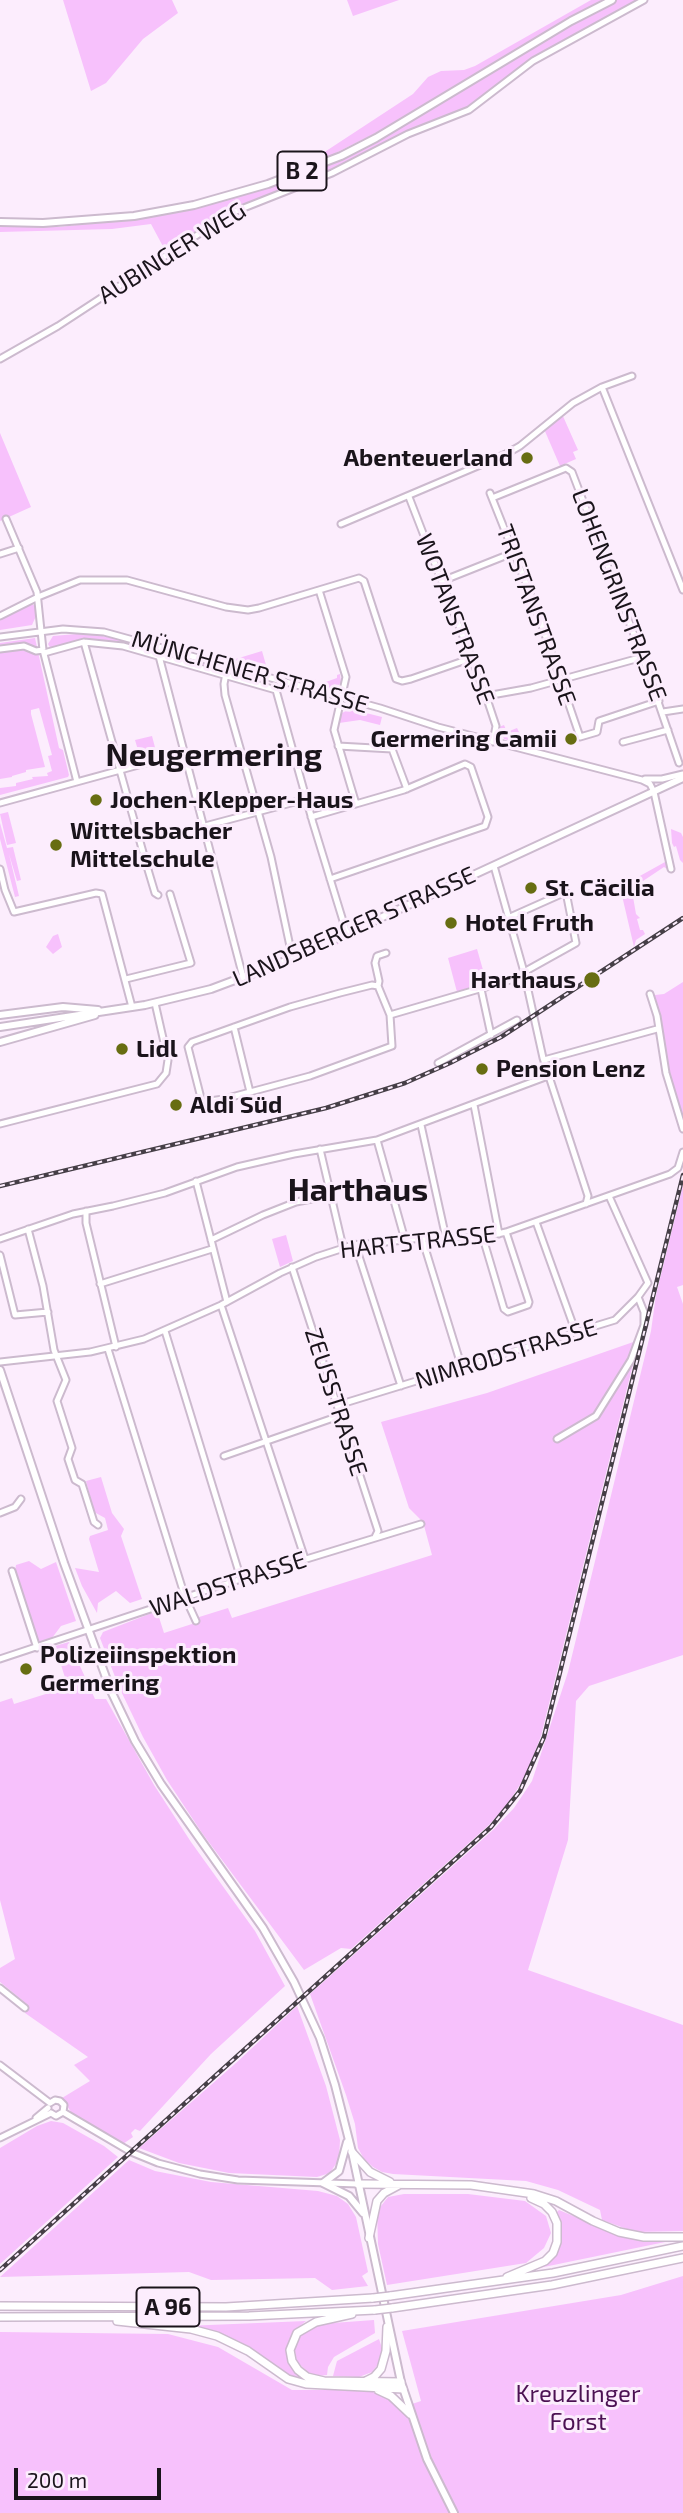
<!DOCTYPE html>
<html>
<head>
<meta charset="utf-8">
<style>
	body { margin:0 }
	#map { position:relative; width:683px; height:2513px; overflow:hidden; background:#fcedfd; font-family:"Exo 2",sans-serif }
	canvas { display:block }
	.scale { position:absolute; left:14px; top:2468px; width:147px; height:32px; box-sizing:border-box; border:4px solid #1a141b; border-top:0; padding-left:9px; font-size:21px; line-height:24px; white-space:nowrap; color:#1a141b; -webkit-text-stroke:5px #fcedfd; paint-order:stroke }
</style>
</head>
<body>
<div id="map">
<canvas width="683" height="2513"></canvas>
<div class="scale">200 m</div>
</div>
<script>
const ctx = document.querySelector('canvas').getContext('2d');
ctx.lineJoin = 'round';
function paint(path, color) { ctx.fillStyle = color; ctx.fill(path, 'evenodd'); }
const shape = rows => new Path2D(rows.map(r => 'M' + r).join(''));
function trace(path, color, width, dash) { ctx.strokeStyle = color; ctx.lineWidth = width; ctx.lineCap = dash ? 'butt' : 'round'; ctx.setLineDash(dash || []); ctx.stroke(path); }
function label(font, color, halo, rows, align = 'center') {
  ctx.font = font + ' "Exo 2",sans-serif'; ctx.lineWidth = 6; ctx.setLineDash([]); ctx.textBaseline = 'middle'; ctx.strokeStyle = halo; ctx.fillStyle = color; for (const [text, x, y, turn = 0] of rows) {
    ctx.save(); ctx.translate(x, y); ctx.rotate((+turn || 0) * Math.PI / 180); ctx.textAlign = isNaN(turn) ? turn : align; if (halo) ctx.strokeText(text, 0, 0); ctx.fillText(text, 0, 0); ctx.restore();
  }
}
paint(shape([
	[63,0,172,0,178,13,143,39,106,83,91,91],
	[347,0,399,0,353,16],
	[591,0,602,0,541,34,395,123,324,159,320,155,413,94,428,77,441,71,464,70,475,66],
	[616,0,639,0,523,64,469,106,415,127,315,177,236,207,166,252,151,224,112,229,0,232,0,225,59,227,157,216,211,204,277,184,319,167,562,28],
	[562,414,578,450,573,452,576,459,560,466,544,429],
	[0,433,31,507,0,521],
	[30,603,35,606,36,616,32,625,0,630,0,618],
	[88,633,136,643,221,667,224,670,151,652,151,649,133,644,132,646,101,640,78,641,51,649,48,644,53,636],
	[35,638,59,748,63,750,69,775,68,777,0,795,0,788,16,786,16,783,33,779,32,777,48,776,47,773,52,771,48,756,52,755,39,708,31,710,31,714,45,767,26,770,26,772,12,776,12,777,0,779,0,643],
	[262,651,268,672,227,662,229,661],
	[340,674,341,682,335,690,307,682,315,679,317,685,337,678,337,675],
	[350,709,382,717,380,725,360,720,339,723,342,713],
	[504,725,507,732,517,728,520,734,532,741,544,738,548,741,547,750,504,739,499,727],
	[152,736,157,755,141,760,135,740],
	[8,812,16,843,7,845,0,814],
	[0,823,7,848,13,847,21,880,17,881,9,854,19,896,15,897,0,839],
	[671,829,681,833,683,837,683,863,680,860,676,846,674,847,672,843],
	[665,862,668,864,667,869,664,867,637,885,632,891,636,914,640,918,637,919,640,930,643,930,645,934,636,940,634,947,620,887],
	[58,934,62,947,53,954,46,947,53,936],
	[345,939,347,940,294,964,247,981],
	[477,949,487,984,457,992,448,958],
	[683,982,683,1119,673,1090,664,1051,665,1043,662,1042,661,1026,653,1000,655,995,664,994],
	[683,1185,683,1285,677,1287,683,1304,683,1655,589,1686,576,1701,568,1840,528,1970,683,2025,683,2231,635,2232,602,2220,600,2210,558,2190,526,2181,393,2174,382,2172,373,2167,364,2159,358,2148,355,2124,346,2095,310,1994,494,1829,514,1808,532,1781,568,1672,651,1331,656,1295],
	[286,1235,293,1261,280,1267,272,1239],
	[639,1340,541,1736,526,1775,508,1804,489,1825,351,1949,341,1948,304,1970,202,1833,167,1780,143,1737,119,1687,100,1638,103,1632,157,1611,164,1633,192,1624,196,1618,228,1608,232,1618,432,1555,423,1522,409,1508,381,1422,487,1393],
	[101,1477,112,1513,124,1529,121,1536,142,1599,130,1603,116,1591,98,1603,97,1613,82,1586,75,1568,99,1572,89,1539,90,1536,108,1530,105,1518,94,1512,86,1481],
	[29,1561,41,1569,56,1562,76,1621,61,1626,52,1638,37,1642,15,1571,16,1565],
	[69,1642,95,1699,106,1699,154,1785,191,1842,255,1931,285,1986,211,2054,140,2131,135,2129,131,2133,133,2137,123,2144,97,2130,71,2112,62,2098,90,2081,74,2065,88,2057,25,2013,28,2005,0,1982,0,1968,15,1959,0,1900,0,1702,12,1698,14,1704,68,1687,55,1646],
	[297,2006,326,2086,340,2140,339,2159,330,2173,317,2177,229,2173,179,2163,139,2148,236,2063],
	[51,2121,63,2123,104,2146,118,2157,0,2264,0,2148,37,2126],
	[129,2160,155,2171,211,2182,318,2191,337,2196,348,2204,356,2217,368,2272,362,2276,368,2286,332,2290,315,2278,211,2280,189,2272,0,2277],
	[404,2194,468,2194,525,2201,546,2216,551,2233,544,2248,526,2263,387,2285,378,2244,377,2211,388,2197],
	[559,2210,621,2236,675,2240,539,2268,549,2262,560,2246,561,2234,557,2212],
	[683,2276,683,2513,0,2513,0,2332,168,2334,218,2347,292,2390,366,2390,386,2396,400,2408,421,2401,402,2331,621,2295],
	[374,2320,375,2333,334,2357,328,2367,327,2375,318,2376,309,2373,297,2362,294,2346,302,2332,319,2324],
	[306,2321,292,2333,287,2349,292,2369,303,2380,282,2372,236,2341,185,2326],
	[379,2339,382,2348,380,2362,372,2372,359,2377,333,2376,337,2361]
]), '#f7c1fc');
const minor = shape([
	[0,359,58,326,231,213,332,173,408,134,469,110,533,61,644,0],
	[602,387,683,590],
	[490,493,537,611,580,737,597,732,599,721,659,701],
	[409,497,486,696,496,726,493,742],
	[492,498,566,468,572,472,644,661,679,763],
	[6,519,37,592,43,650,77,782],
	[341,524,506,454,520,446,573,403,602,387,632,376],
	[0,554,19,548],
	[442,581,515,552],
	[319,590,346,677,334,730,356,804],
	[0,616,38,597,80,580,127,580,226,607,248,610,259,608,359,578,364,581,396,679,402,681,411,679,472,658],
	[0,637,63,629,104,632,380,708,438,727,642,780,650,784,654,792,671,869],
	[84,642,146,863,155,893,158,895],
	[0,649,24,646,36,651,43,650],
	[44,653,84,642,123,646,276,690,313,823,347,934],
	[159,656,243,977],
	[226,673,224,684,225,695,271,857,291,951],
	[486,696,531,688,643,657],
	[663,712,683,709],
	[623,742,668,730],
	[338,746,392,749,407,789],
	[645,779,662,779,683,774],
	[0,803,186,752],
	[311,817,404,790,465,764,471,767,488,817,485,826,330,879],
	[205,826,306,799],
	[494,866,524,972,543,1058,588,1196,586,1204],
	[0,869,5,890,14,912,96,893,102,894,132,1007],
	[510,917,566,892,576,943,524,972],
	[126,979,191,963,170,894],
	[378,986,372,985,340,993,290,1007,192,1042,188,1047,202,1102,224,1099,310,1076,392,1046,390,1015,378,986,379,981,375,963,377,956,386,953],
	[481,989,491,1035],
	[650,994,657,1016,666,1073,683,1129],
	[390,1015,524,976],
	[234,1027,250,1092],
	[544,1060,657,1029],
	[438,1063,517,1020],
	[474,1105,499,1234],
	[0,1124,157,1084,166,1073,168,1060,155,1003],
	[421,1125,446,1238],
	[377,1140,405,1240],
	[320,1149,343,1247],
	[196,1181,227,1302],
	[86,1211,86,1223,116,1347],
	[536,1222,576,1333],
	[28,1229,43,1286,54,1350,66,1380,57,1401,72,1448,68,1459,75,1480,82,1484,94,1522,98,1525],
	[422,1238,462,1368],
	[483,1238,504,1309,508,1312,528,1305,529,1302,506,1232],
	[0,1239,73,1214,113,1206,165,1193,237,1167,294,1154,377,1140,548,1076],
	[211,1240,263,1215,296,1202,332,1195],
	[355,1244,401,1386],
	[0,1255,15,1315,48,1312],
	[292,1267,378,1531,375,1537],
	[100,1284,212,1249],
	[221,1305,305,1559],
	[165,1331,241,1579],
	[108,1349,185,1597,196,1621],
	[0,1362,90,1352,144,1339,221,1305,280,1273,316,1257,350,1246,422,1238,480,1238,506,1232,670,1174,678,1168,683,1152],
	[338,1405,615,1320,638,1297,648,1283,609,1196],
	[557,1439,596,1416,631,1360,644,1325,644,1312,638,1297],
	[224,1456,342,1415],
	[0,1513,15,1507,21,1499],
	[12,1571,37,1648],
	[0,1659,241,1579,421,1524],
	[0,1988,25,2008],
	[0,2065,50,2103],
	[50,2103,55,2100,60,2101,64,2105,63,2112],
	[51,2113,56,2116,63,2112,131,2152,158,2163,200,2174,238,2180,358,2184],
	[36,2118,48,2108],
	[0,2138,51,2113]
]);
const major = shape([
	[0,222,43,223,134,216,194,205,268,184,341,156,376,138,571,21,612,0],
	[0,1015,63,1007,98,1010],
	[0,1027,145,1005,211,989,243,977,296,957,683,778],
	[0,1042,95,1015],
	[0,1370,64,1563,111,1691,135,1741,161,1784,263,1928,294,1982,320,2038,335,2085,352,2152,401,2382,427,2459,454,2513],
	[323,2183,339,2171,347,2142],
	[323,2183,349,2196,363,2213]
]);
const highway = shape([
	[352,2152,370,2172,390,2182],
	[358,2184,471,2185,534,2194,556,2201,593,2221,619,2232,644,2237,683,2237],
	[369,2238,377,2201,384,2193,399,2185],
	[507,2277,545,2261,553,2253,557,2242,557,2223,552,2212,544,2204,531,2198],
	[390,2296,553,2273,683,2246],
	[0,2306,226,2307,373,2298],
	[392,2308,552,2285,683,2258],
	[352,2314,316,2322,297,2333,290,2350,292,2361,298,2370,307,2377,324,2381,401,2382],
	[0,2317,249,2316,375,2310],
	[117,2321,191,2329,217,2336,248,2351,288,2379,306,2384,403,2389],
	[366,2381,374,2377,381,2369,386,2351,387,2327],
	[378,2390,391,2396,410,2414]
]);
trace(minor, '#ccbace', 9);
trace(major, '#ccbace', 10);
trace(highway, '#ccbace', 10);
trace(minor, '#fff', 5);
trace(major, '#fff', 6);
trace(highway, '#fff', 7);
const rail = shape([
	[0,1186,326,1108,405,1083,450,1063,501,1037,683,918],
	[0,2270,491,1827,520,1791,544,1737,683,1175]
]);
trace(rail, '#463f47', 4.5);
trace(rail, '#fcedfd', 2, [5]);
const highwayBridge = shape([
	[373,2298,390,2296],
	[375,2310,392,2308]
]);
trace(highwayBridge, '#ccbace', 10, []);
trace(highwayBridge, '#fff', 7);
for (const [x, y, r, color] of [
	[527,458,7,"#676d12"],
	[571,739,7,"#676d12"],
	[96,800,7,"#676d12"],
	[56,845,7,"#676d12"],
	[531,888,7,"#676d12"],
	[451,923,7,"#676d12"],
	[592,980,9,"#676d12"],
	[122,1049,7,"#676d12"],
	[482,1069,7,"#676d12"],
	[176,1105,7,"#676d12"],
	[26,1669,7,"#676d12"]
]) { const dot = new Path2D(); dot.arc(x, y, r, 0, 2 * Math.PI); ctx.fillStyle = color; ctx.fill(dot); trace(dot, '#fcedfd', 2.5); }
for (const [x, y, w] of [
	[302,171,49],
	[168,2307,63]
]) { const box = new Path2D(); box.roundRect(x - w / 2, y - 19.5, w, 39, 5); ctx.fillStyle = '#fcedfd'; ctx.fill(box); trace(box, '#1a141b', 2); }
label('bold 23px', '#1a141b', null, [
	["B 2",302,171],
	["A 96",168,2307]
]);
label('24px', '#1a141b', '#fcedfd', [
	["AUBINGER WEG",172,253,-32],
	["LOHENGRINSTRASSE",619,595,69],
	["TRISTANSTRASSE",536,615,70],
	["WOTANSTRASSE",455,619,69],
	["MÜNCHENER STRASSE",250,672,16],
	["LANDSBERGER STRASSE",354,927,-24],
	["HARTSTRASSE",418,1242,-6],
	["NIMRODSTRASSE",506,1354,-17],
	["ZEUSSTRASSE",336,1402,72],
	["WALDSTRASSE",228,1584,-18]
]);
label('bold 24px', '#1a141b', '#fcedfd', [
	["Abenteuerland",513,458,"right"],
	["Germering Camii",557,739,"right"],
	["Jochen-Klepper-Haus",110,800],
	["Wittelsbacher",70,831],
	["Mittelschule",70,859],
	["St. Cäcilia",545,888],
	["Hotel Fruth",465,923],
	["Harthaus",576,980,"right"],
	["Lidl",136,1049],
	["Pension Lenz",496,1069],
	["Aldi Süd",190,1105],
	["Polizeiinspektion",40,1655],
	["Germering",40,1683]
], 'left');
label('24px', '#4c1253', '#fcedfd', [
	["Kreuzlinger",578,2394],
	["Forst",578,2422]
]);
label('bold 32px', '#1a141b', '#fcedfd', [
	["Neugermering",214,755],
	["Harthaus",358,1190]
]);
</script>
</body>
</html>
